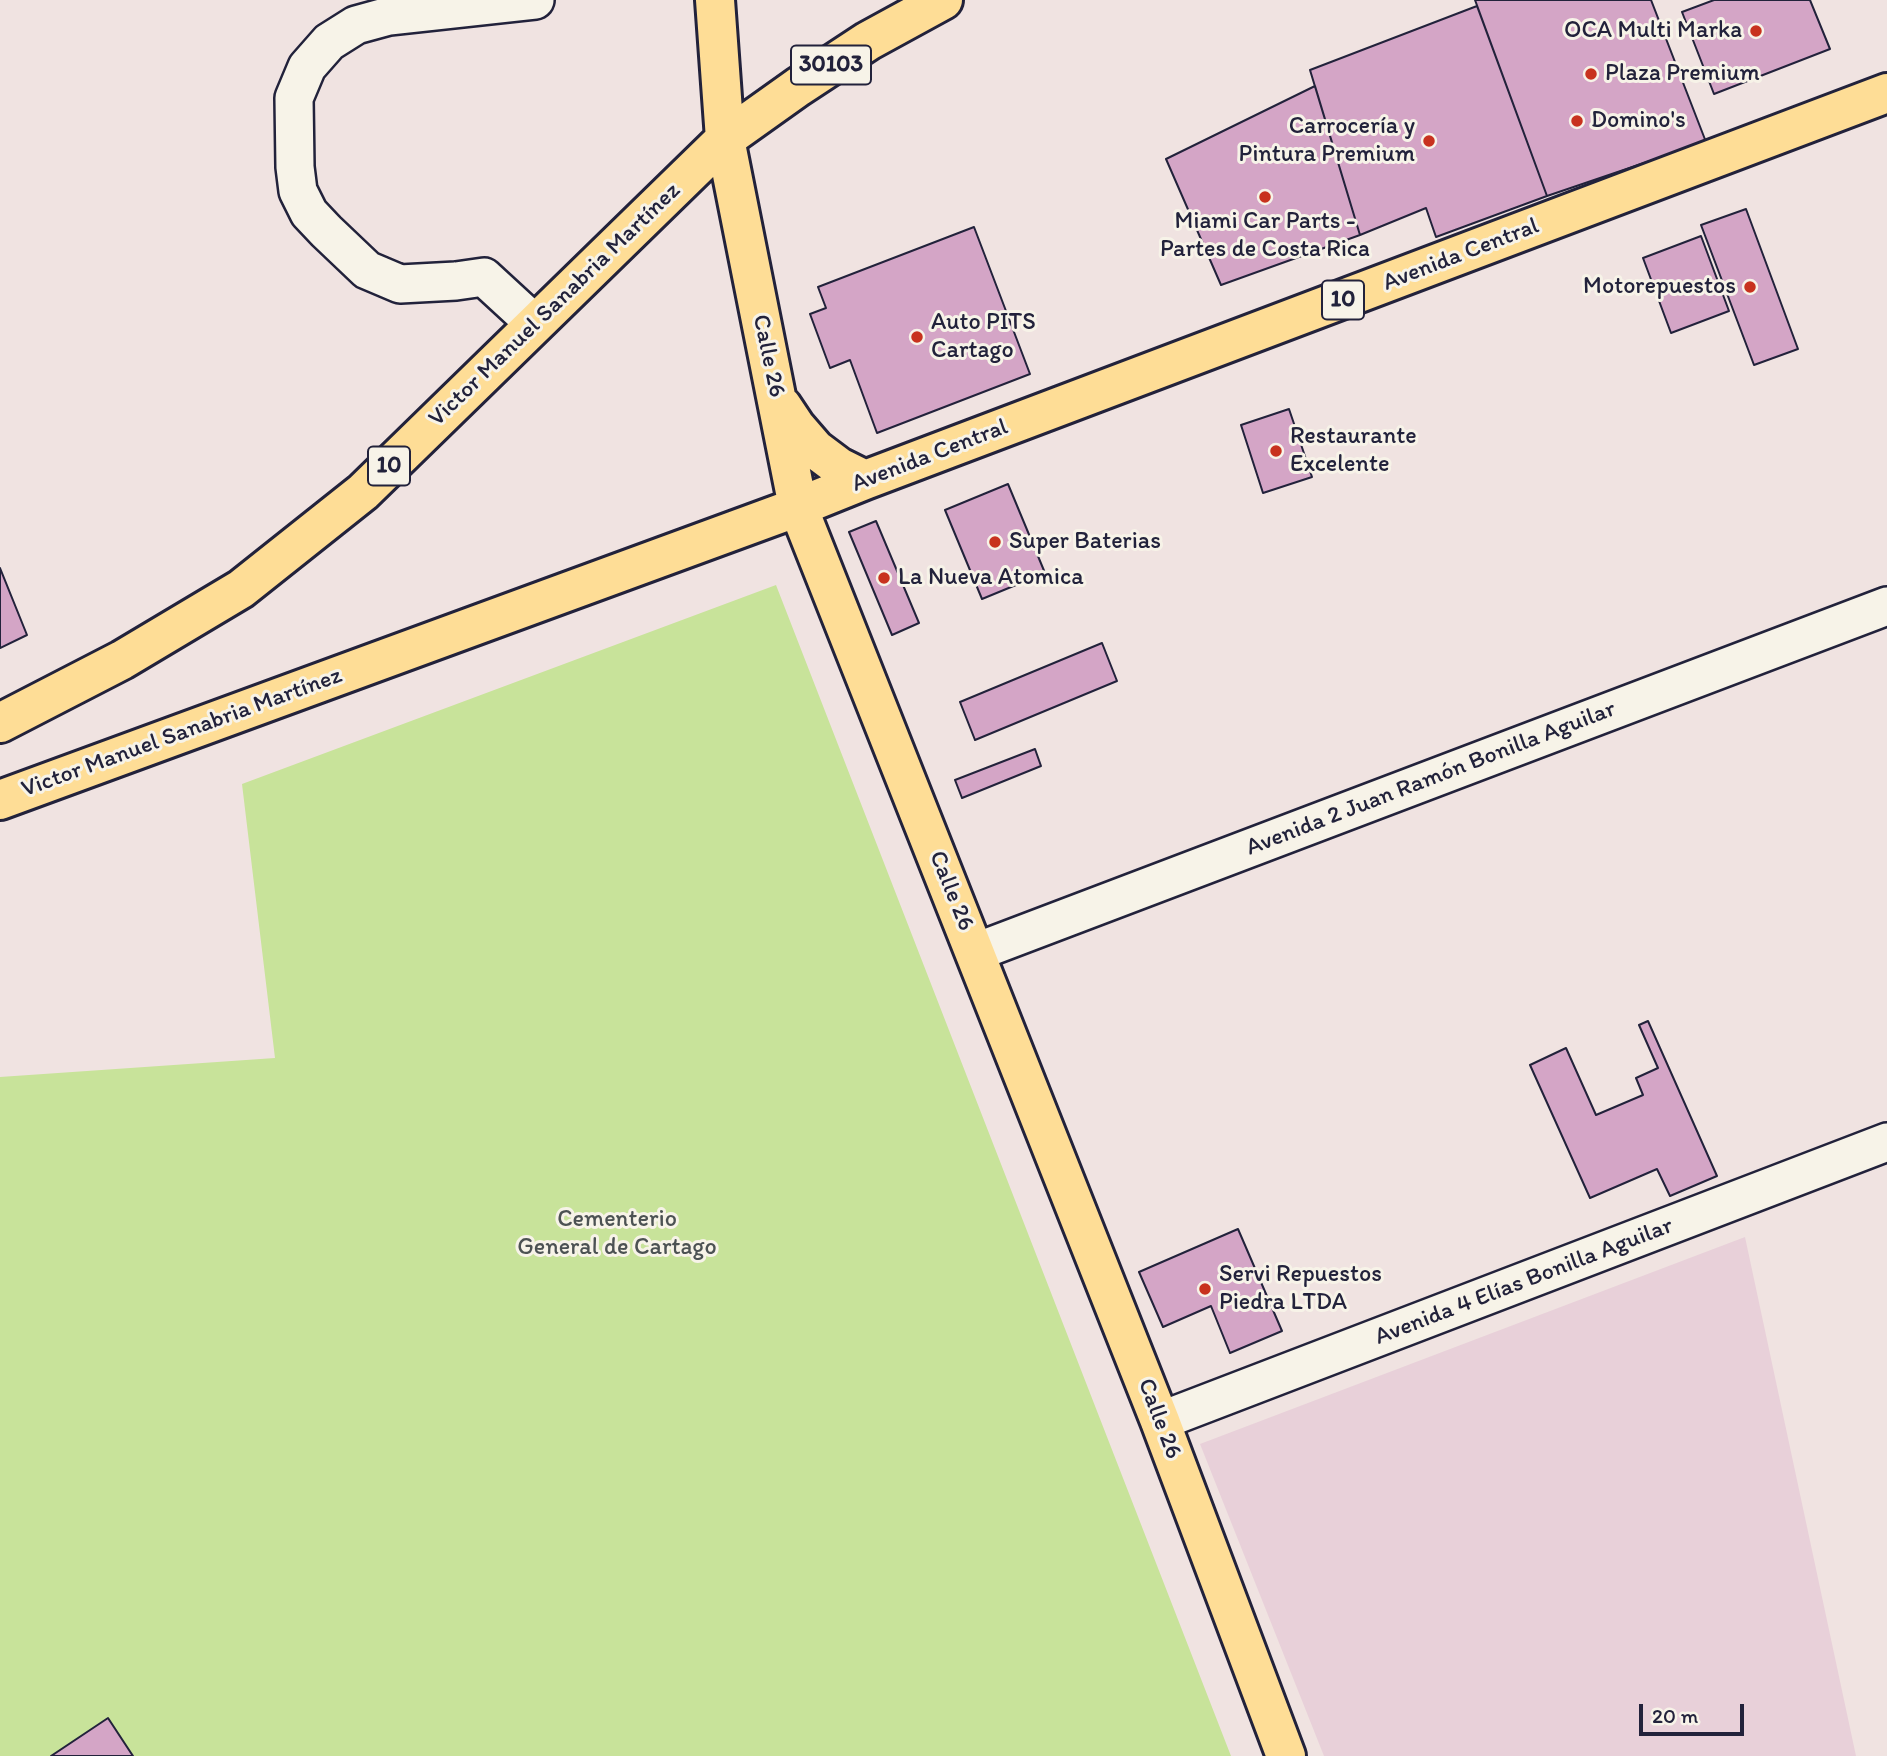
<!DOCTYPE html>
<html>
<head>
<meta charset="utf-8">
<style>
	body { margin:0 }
	#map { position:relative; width:1887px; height:1756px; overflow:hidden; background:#f0e3e1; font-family:Itim,sans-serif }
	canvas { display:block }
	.scale { position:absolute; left:1639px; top:1704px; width:105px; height:32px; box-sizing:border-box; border:4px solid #22223b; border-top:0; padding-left:9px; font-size:21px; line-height:24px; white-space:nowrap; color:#22223b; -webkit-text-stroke:5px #f7f3e8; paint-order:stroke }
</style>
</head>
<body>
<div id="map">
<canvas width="1887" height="1756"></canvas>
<div class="scale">20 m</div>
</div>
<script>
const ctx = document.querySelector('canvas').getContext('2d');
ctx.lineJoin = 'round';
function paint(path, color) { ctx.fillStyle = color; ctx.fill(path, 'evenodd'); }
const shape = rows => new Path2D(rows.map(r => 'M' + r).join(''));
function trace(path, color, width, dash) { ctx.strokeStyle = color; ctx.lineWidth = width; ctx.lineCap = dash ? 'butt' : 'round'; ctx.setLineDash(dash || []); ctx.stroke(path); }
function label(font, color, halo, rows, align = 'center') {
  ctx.font = font + ' Itim,sans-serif'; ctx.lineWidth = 6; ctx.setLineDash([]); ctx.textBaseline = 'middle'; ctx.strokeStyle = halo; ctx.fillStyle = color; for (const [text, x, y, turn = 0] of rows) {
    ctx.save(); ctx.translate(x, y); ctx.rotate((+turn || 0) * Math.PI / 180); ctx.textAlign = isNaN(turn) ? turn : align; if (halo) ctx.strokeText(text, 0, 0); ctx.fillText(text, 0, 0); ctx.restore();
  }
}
paint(shape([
	[1745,1237,1856,1756,1324,1756,1200,1444]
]), '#e8d0d9');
paint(shape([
	[776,585,1231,1756,0,1756,0,1077,275,1058,242,784]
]), '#c8e39a');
const building = shape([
	[1475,0,1651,0,1706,142,1547,196,1475,0],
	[1714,0,1810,0,1830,49,1714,94,1682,12,1714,0],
	[1477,6,1547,196,1436,237,1426,208,1360,235,1310,70,1477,6],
	[1315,86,1360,235,1221,285,1166,159,1315,86],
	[1746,209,1798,349,1754,365,1701,225,1746,209],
	[974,227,1030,374,877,433,850,360,830,368,810,314,826,308,818,287,974,227],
	[1701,236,1729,311,1671,333,1643,258,1701,236],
	[1289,409,1312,477,1263,493,1241,425,1289,409],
	[1008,484,1045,573,982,599,945,510,1008,484],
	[876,521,919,623,892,635,849,532,876,521],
	[0,568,27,635,0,648,0,568],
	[1102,643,1117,681,975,740,960,702,1102,643],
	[1035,749,1041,766,962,798,955,780,1035,749],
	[1648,1021,1717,1176,1670,1196,1657,1169,1590,1198,1530,1065,1566,1048,1596,1115,1643,1095,1636,1078,1658,1068,1639,1025,1648,1021],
	[1238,1229,1282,1331,1230,1353,1211,1306,1163,1327,1139,1272,1238,1229],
	[108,1718,133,1756,51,1756,108,1718]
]);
paint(building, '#d4a5c6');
trace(building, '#22223b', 2);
const minor = shape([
	[534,323,484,277,456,281,400,284,367,270,326,231,309,213,298,191,295,167,294,98,307,67,329,42,356,25,389,16,535,0],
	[976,952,1887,606],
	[1160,1421,1887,1142]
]);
const major = shape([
	[715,0,725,139,798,507,1160,1421,1286,1756],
	[782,406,796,427,815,449,839,467,865,480],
	[0,723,122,660,241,589,363,492,725,139,798,87,868,41,943,0],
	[0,800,798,507,865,480,1887,93]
]);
trace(minor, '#22223b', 42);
trace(major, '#22223b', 44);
trace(minor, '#f7f3e8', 37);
trace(major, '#fedd96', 38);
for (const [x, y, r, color] of [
	[1756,31,7,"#c8321e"],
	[1591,74,7,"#c8321e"],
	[1577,121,7,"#c8321e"],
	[1429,141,7,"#c8321e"],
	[1265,197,7,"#c8321e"],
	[1750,287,7,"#c8321e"],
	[917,337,7,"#c8321e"],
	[1276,451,7,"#c8321e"],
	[995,542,7,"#c8321e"],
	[884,578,7,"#c8321e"],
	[1205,1289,7,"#c8321e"]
]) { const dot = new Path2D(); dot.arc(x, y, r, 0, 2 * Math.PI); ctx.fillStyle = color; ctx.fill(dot); trace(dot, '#f7f3e8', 2.5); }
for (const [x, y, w] of [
	[831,65,80],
	[1343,300,42],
	[389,466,42]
]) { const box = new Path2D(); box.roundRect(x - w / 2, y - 19.5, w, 39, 5); ctx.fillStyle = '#f7f3e8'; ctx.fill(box); trace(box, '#22223b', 2); }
label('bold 23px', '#22223b', null, [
	["30103",831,65],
	["10",1343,300],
	["10",389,466]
]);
label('24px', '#22223b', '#f7f3e8', [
	["OCA Multi Marka",1742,31,"right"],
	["Plaza Premium",1605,74],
	["Domino's",1591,121],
	["Carrocería y",1415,127,"right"],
	["Pintura Premium",1415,155,"right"],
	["Miami Car Parts -",1265,222,"center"],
	["Partes de Costa Rica",1265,250,"center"],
	["Motorepuestos",1736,287,"right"],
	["Auto PITS",931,323],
	["Cartago",931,351],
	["Restaurante",1290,437],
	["Excelente",1290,465],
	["Super Baterias",1009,542],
	["La Nueva Atomica",898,578],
	["Servi Repuestos",1219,1275],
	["Piedra LTDA",1219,1303]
], 'left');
label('24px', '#22223b', '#f7f3e8', [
	["Avenida Central",1461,255,-21],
	["Victor Manuel Sanabria Martínez",555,305,-44],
	["Calle 26",768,356,78],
	["Avenida Central",930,456,-21],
	["Victor Manuel Sanabria Martínez",182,733,-20],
	["Avenida 2 Juan Ramón Bonilla Aguilar",1431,779,-21],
	["Calle 26",951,891,68],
	["Avenida 4 Elías Bonilla Aguilar",1524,1282,-21],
	["Calle 26",1159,1419,69]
]);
label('24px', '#4c5253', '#f7f3e8', [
	["Cementerio",617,1220],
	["General de Cartago",617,1248]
]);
</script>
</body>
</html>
